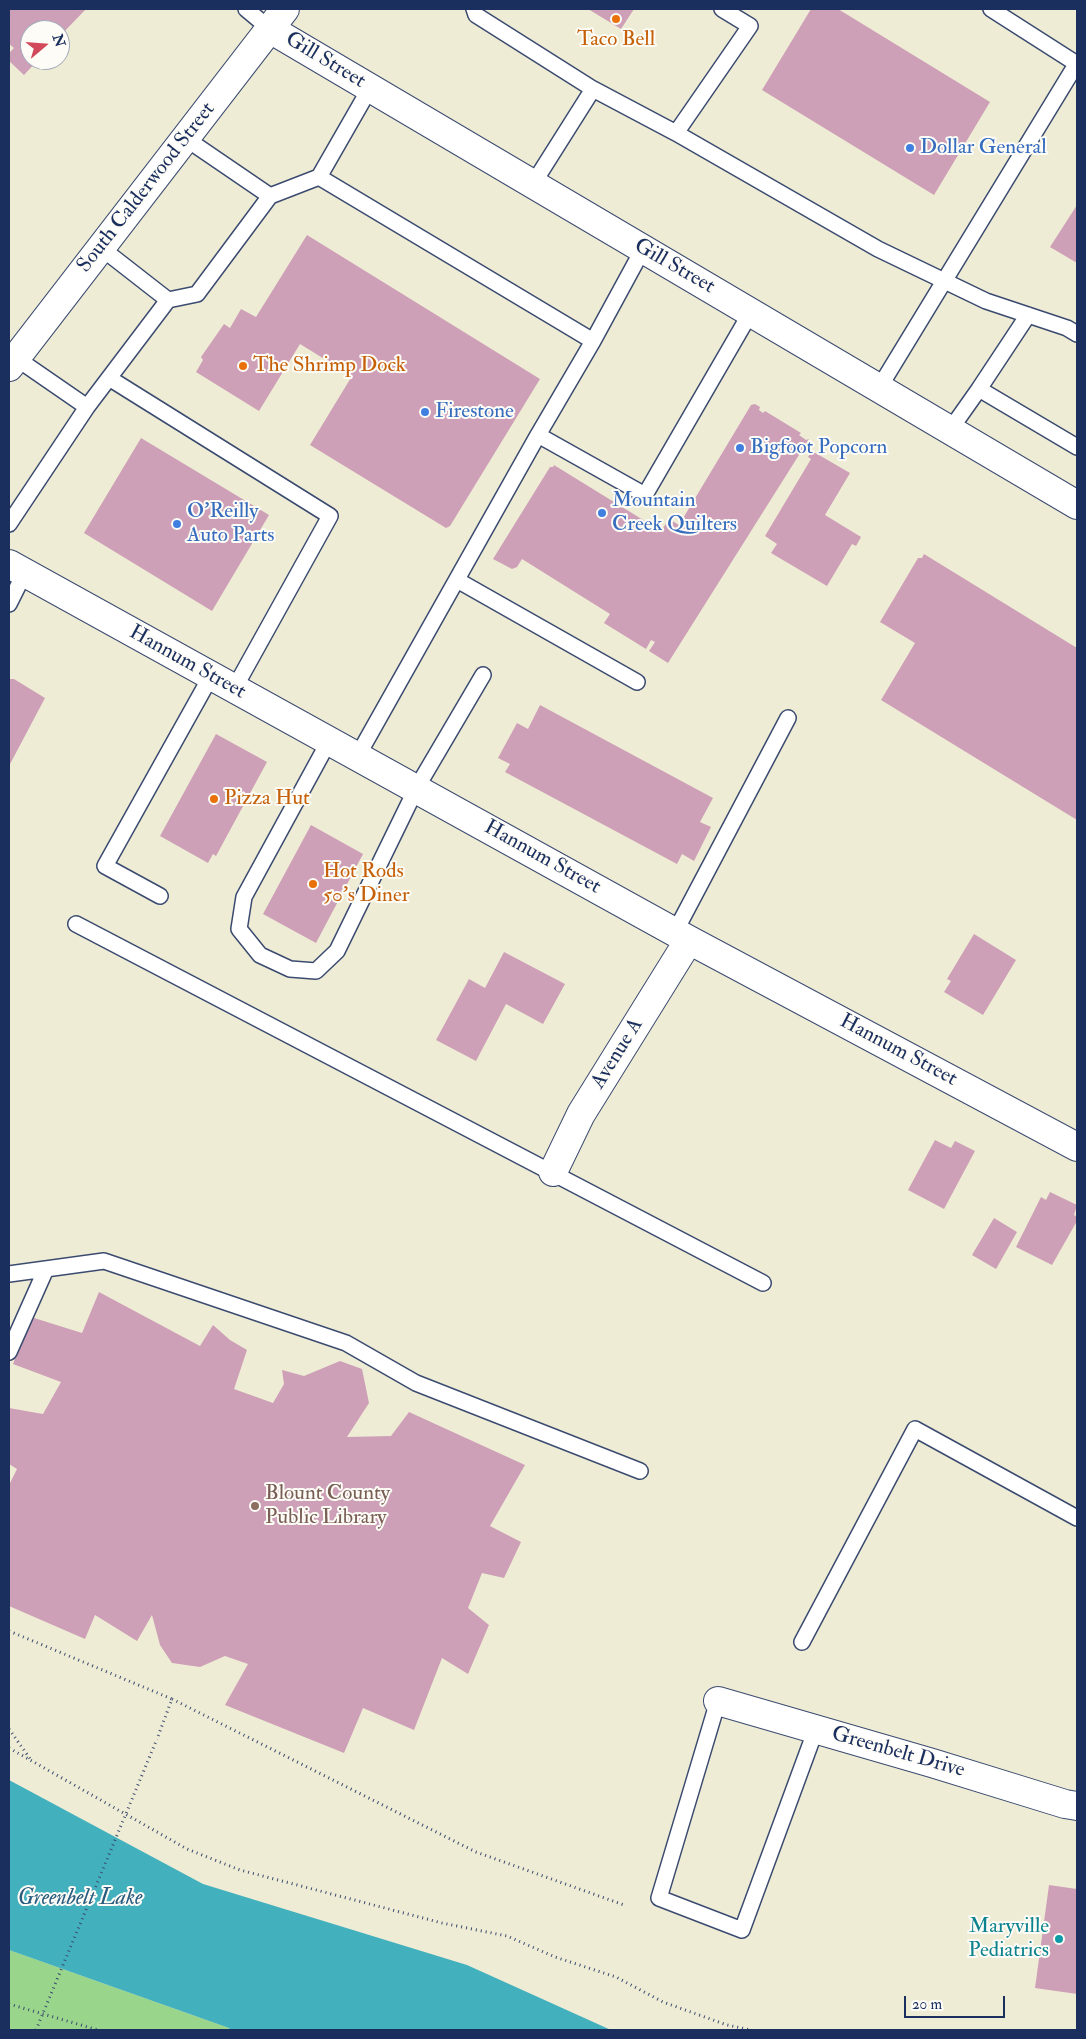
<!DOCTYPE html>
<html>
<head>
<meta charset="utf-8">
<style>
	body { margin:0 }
	#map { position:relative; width:1086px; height:2039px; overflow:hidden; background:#efecd5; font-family:"IM FELL Double Pica",serif }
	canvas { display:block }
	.frame { position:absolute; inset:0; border:10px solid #1b2f5e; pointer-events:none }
	.north { position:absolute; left:20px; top:20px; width:50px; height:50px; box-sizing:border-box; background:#fdfcf7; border:1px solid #a3aaba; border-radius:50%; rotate:72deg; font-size:14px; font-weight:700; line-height:20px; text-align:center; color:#1b2f5e }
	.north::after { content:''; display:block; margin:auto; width:18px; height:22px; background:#d1495b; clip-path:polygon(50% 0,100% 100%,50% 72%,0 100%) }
	.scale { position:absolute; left:904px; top:1996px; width:101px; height:22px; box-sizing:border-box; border:2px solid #1b2f5e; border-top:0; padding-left:6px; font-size:15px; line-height:18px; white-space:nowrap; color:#1b2f5e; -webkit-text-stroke:4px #fdfcf7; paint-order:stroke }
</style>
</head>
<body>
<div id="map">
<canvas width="1086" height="2039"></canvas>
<div class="frame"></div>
<div class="north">N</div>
<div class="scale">20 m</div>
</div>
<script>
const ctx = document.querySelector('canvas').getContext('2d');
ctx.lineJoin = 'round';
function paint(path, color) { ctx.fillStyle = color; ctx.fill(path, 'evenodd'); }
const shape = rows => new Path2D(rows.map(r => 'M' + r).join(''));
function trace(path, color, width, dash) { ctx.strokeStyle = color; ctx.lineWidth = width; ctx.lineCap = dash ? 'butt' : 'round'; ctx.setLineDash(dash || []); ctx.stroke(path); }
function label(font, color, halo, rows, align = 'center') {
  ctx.font = font + ' "IM FELL Double Pica",serif'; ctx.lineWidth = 4; ctx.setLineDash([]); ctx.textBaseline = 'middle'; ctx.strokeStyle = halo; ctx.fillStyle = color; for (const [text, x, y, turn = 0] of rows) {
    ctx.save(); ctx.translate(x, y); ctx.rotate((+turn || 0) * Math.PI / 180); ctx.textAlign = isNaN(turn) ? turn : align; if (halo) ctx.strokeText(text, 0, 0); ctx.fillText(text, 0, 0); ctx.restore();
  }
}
paint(shape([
	[9,1950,229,2028,230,2030,9,2030]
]), '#99d58a');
paint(shape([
	[9,1780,203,1884,467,1965,611,2030,230,2030,229,2028,9,1950]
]), '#42b1bd');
paint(shape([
	[9,9,86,9,60,36,60,30,30,30,30,60,38,60,24,75,9,61,9,53,14,48,9,44],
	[588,9,634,9,621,29],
	[811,9,838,9,990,102,934,195,762,90],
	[1077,205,1077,263,1050,247],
	[307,235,540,379,450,526,446,528,310,445,352,376,300,344,259,411,196,372,203,360,201,357,224,324,230,328,241,309,256,317],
	[755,404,760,407,759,410,763,413,765,411,801,433,799,435,806,440,809,439,668,663,649,651,655,642,651,640,646,649,604,623,610,614,522,559,517,567,512,569,493,559,550,467,553,467,554,465,661,531,669,519,679,525,751,405],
	[141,438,269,515,212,611,84,533],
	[812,451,850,473,825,515,861,537,856,546,852,544,827,586,771,553,777,544,765,536,811,459,808,457],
	[924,554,1077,648,1077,820,881,700,915,643,880,622,918,558,922,558],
	[9,679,14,679,45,698,9,766],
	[540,705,713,798,700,822,711,827,694,861,682,854,677,864,505,772,510,764,498,758,517,723,528,729],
	[216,734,267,762,216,856,213,854,208,863,160,836],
	[311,825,363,854,316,943,263,914],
	[974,934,1016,960,983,1015,944,992,951,981,947,979],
	[504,952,565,984,543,1024,506,1004,476,1061,436,1040,469,979,485,988],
	[935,1140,951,1148,955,1141,975,1151,944,1209,908,1190],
	[1050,1192,1077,1205,1074,1215,1077,1217,1077,1221,1052,1265,1016,1247,1041,1197,1046,1200],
	[994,1218,1017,1232,996,1269,972,1255],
	[99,1292,200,1346,213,1325,230,1340,247,1350,234,1389,273,1403,284,1384,282,1370,304,1376,340,1361,362,1369,369,1403,347,1437,391,1436,409,1412,525,1465,490,1526,521,1542,504,1578,482,1573,468,1608,489,1625,468,1674,442,1658,414,1730,363,1708,344,1753,225,1705,248,1664,225,1656,200,1667,172,1663,160,1645,152,1615,137,1641,95,1615,85,1639,9,1606,9,1485,17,1469,9,1464,9,1408,43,1414,61,1382,13,1364,31,1317,82,1333],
	[1049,1885,1077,1889,1077,1994,1035,1988]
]), '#cda0b7');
const lane = shape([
	[246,9,270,29],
	[474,9,476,15,593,89,533,184],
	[991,9,1077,64],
	[593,89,676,133,878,249,986,301,1067,328,1077,334],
	[676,133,750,26,722,9],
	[319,177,593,341,643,249],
	[270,196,319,177,370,88],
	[168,300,197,294,270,196,185,138],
	[1028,315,979,389,1077,447],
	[593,341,538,435,645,495,751,312],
	[109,378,330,516,234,689],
	[879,388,1077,63],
	[87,407,168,300,100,247],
	[950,430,979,389],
	[9,524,87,407,16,358],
	[457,580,637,682],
	[9,604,24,574],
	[329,741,244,897,239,929,260,955,290,969,316,971,337,951,416,789,483,675],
	[357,757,538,435],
	[160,896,105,866,211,676],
	[76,924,763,1283],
	[675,932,788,718],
	[9,1274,104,1261,346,1343,416,1383,640,1471],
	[9,1352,46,1269],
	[802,1642,915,1429,1077,1518],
	[718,1701,659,1898,742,1930,816,1729]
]);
const street = shape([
	[270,29,1077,505],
	[9,564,689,940,1077,1147],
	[553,1172,581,1114,689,940],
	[718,1701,932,1763,1065,1804,1077,1806]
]);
const secondary = shape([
	[9,367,285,9]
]);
trace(lane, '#3b4b70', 18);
trace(street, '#3b4b70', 30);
trace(secondary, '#3b4b70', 30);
trace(shape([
	[9,1631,172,1699,157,1739],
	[172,1699,476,1852,624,1905],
	[9,1729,31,1760],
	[9,1748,187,1849,240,1870,442,1923,507,1936,555,1957,616,1977,663,2002,727,2025,751,2030],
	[9,2004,98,2030]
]), '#3b4b70', 3, [1, 4]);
trace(lane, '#fff', 15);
trace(street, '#fff', 28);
trace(secondary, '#fff', 28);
trace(shape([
	[36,2030,157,1739]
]), '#3b4b70', 3, [1, 4]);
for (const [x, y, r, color] of [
	[616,19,5,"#e8710a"],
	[910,148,5,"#3f7fe0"],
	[243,366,5,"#e8710a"],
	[425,412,5,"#3f7fe0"],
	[740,448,5,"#3f7fe0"],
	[602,513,5,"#3f7fe0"],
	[177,524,5,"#3f7fe0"],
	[214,799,5,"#e8710a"],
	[313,884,5,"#e8710a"],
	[255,1506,5,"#8d6e63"],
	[1059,1939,5,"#0f9aa8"]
]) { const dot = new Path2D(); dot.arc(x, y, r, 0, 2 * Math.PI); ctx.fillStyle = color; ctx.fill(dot); trace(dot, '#fdfcf7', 2); }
label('21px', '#c56008', '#fdfcf7', [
	["Taco Bell",616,40,"center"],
	["The Shrimp Dock",253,366],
	["Pizza Hut",224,799],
	["Hot Rods",323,872],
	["50's Diner",323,896]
], 'left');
label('21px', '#1b2f5e', '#fdfcf7', [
	["Gill Street",325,61,31],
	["South Calderwood Street",147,188,-52],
	["Gill Street",674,267,30],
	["Hannum Street",187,663,29],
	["Hannum Street",542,858,29],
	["Hannum Street",898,1051,28],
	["Avenue A",618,1054,-58],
	["Greenbelt Drive",898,1753,16]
]);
label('21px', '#366cbe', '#fdfcf7', [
	["Dollar General",920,148],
	["Firestone",435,412],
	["Bigfoot Popcorn",750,448],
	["Mountain",612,501],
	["Creek Quilters",612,525],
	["O'Reilly",187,512],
	["Auto Parts",187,536]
], 'left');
label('21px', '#785e54', '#fdfcf7', [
	["Blount County",265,1494],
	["Public Library",265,1518]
], 'left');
label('21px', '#0d838f', '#fdfcf7', [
	["Maryville",1049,1927],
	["Pediatrics",1049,1951]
], 'right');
label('italic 22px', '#295c7f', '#fdfcf7', [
	["Greenbelt Lake",80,1899]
]);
</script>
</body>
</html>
